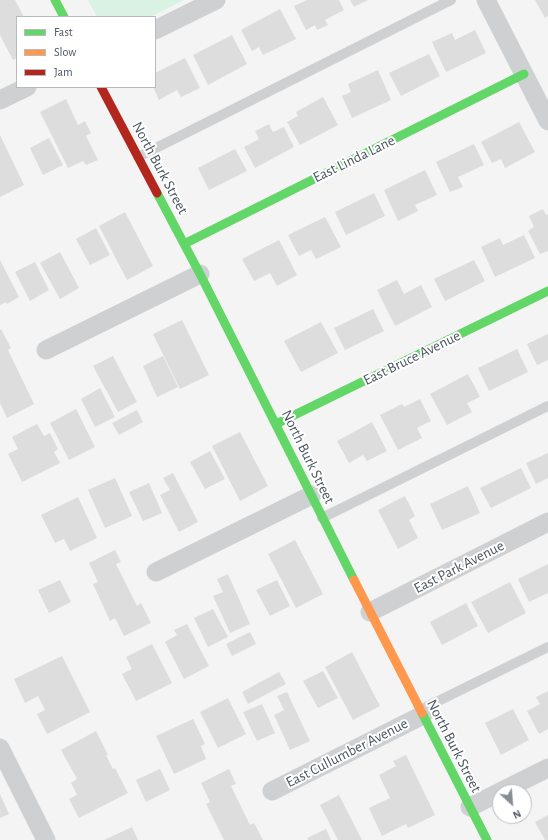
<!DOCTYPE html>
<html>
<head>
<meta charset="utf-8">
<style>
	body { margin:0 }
	#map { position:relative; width:548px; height:840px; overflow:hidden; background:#f4f4f4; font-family:"Alegreya Sans",sans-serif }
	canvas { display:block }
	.legend { position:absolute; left:16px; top:16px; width:140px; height:72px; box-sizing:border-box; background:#fff; border:1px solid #b7bbc0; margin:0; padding:5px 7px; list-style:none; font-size:12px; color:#4a5661 }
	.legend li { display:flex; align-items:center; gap:8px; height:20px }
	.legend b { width:20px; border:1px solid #b7bbc0 }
	.north { position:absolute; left:492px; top:784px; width:40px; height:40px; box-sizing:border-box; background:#fff; border:1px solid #b7bbc0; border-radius:50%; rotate:154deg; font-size:11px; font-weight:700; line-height:16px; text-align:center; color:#4a5661 }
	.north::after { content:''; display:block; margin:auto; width:14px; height:18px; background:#868d94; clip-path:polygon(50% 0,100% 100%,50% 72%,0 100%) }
</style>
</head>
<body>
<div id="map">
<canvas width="548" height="840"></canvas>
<ul class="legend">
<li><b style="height:5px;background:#63d668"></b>Fast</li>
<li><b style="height:5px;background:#ff974d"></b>Slow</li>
<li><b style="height:5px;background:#b3261e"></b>Jam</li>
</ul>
<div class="north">N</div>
</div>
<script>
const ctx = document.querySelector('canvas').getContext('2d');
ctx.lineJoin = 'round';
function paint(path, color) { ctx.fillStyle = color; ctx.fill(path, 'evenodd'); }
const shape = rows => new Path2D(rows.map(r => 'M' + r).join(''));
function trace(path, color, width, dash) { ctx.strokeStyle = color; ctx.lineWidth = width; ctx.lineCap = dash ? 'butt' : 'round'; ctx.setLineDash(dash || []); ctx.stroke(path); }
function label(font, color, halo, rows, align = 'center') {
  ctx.font = font + ' "Alegreya Sans",sans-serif'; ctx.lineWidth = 4; ctx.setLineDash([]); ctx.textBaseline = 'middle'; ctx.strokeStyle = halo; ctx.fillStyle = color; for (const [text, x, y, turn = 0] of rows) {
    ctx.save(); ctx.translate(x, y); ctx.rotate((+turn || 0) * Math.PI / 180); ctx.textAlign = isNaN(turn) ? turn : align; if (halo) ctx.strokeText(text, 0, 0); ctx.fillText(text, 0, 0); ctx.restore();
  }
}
paint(shape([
	[88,0,184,0,150,17,97,17]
]), '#d9f2e3');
paint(shape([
	[0,0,15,0,24,17,17,17,17,58,13,60,0,35],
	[307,0,339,0,344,10,325,20,328,25,317,30,315,25,306,30,294,6],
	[350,0,368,0,354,7],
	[535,0,548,0,548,16,545,18],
	[280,9,296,39,263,55,259,47,252,51,241,30],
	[475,30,486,53,446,72,432,42,452,33,455,40],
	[232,35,247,64,208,85,193,55],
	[429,54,440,76,401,96,389,73],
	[185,58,200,88,181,97,177,90,159,100,153,87,155,87,155,73],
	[378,70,391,100,352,118,342,96,351,92,348,84],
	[323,97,338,125,300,145,287,122,298,116,296,112],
	[66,99,78,125,85,121,91,133,86,136,98,160,86,165,83,161,68,168,40,112],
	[519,122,535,152,505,168,501,159,492,163,481,142],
	[269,124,273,132,284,127,294,147,255,168,244,147,259,139,255,131],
	[0,135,24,185,0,197],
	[49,138,63,165,43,175,30,148],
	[474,144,484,165,458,177,463,187,450,192,436,162],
	[235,149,247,171,209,190,198,168],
	[425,170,437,195,415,205,418,211,398,221,384,190],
	[374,193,385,216,346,235,335,212],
	[543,209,546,215,548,214,548,251,540,254,528,231,534,227,529,216],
	[125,212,153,266,127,280,99,226],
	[325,217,341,247,316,259,311,250,299,256,288,235],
	[96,228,110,255,90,265,76,239],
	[524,235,535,258,495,277,481,247,500,238,503,245],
	[279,240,297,275,277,286,270,273,254,281,242,259],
	[60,252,79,288,60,299,40,263],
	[0,260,19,297,7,304,6,302,0,305],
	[474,260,485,281,445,301,434,279],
	[35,262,49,290,30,301,15,272],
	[397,280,404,294,421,285,432,307,395,326,377,290],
	[373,309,384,331,345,350,334,328],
	[182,320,209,375,180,389,153,334],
	[321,322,338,353,301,372,284,341],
	[1,329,11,348,8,350,34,404,7,418,0,403,0,330],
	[548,334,548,360,537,365,527,344],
	[517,349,528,372,489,391,478,368],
	[113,356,137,402,118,412,93,366],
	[163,356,178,387,157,397,143,366],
	[468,374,480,397,467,403,472,412,447,425,430,394],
	[100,388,115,417,95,427,81,399],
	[420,399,431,421,417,428,422,438,398,450,380,415,402,404,404,407],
	[76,409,95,447,69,460,50,423],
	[137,410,143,422,119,435,112,423],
	[372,422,387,451,367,461,363,455,349,463,337,441],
	[37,424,44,436,50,433,58,449,54,452,60,463,22,482,8,454,18,449,12,437],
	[240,432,268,486,240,501,212,446],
	[210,451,225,479,205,489,190,462],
	[548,453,548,478,536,484,526,463],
	[521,468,531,488,491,508,480,488],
	[173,473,198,522,179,532,160,495,170,490,163,478],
	[115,478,132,516,105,528,88,490],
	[149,483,162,513,143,521,129,492],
	[468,486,480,513,442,530,430,504],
	[405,496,415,516,409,520,418,538,398,549,378,510],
	[78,497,97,538,70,551,64,539,55,543,41,515],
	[295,540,323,594,296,608,268,554],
	[115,550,121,562,116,564,137,606,141,603,151,623,124,636,115,618,110,621,93,584,98,582,89,563],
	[548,564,548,593,529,602,518,579],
	[228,574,250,624,230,633,213,596,223,592,217,579],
	[60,580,71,602,49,613,38,590],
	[277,580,290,606,270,616,256,590],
	[510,582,526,613,488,633,471,602],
	[466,603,478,626,442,645,430,622],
	[213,609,228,637,208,647,194,618],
	[187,624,209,666,184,679,165,642,177,635,174,630],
	[250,632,256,644,232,656,226,644],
	[152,644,172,683,136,701,122,674,132,669,126,657],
	[352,652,380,706,353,720,325,667],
	[62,656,90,712,47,734,37,714,45,710,38,696,25,703,14,679],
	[323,671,338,698,318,708,303,681],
	[279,672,286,684,248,704,242,692],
	[548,691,548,729,539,734,527,711,540,704,536,697],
	[287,692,310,741,290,750,274,715,284,710,277,696],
	[228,698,246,734,218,748,200,712],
	[262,704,275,733,257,741,243,712],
	[513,709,529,740,501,755,485,723],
	[193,719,205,744,201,746,206,759,174,774,156,736],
	[96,731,108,755,106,755,113,769,115,768,128,793,79,818,69,799,77,795,71,783,77,779,61,750],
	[406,755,435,815,408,828,406,824,382,836,369,808,390,798,379,775,396,766,393,761],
	[160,769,170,790,146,802,136,780],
	[229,769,236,784,231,786,250,825,254,823,263,840,224,840,206,804,210,802,201,783],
	[0,794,9,814,0,818],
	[339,795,362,840,338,840,320,805],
	[548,815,548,840,545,840,535,822],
	[132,827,138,840,104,840],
	[326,829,331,840,308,840,307,838]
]), '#ddddde');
trace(shape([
	[138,157,451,0],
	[322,518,548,406],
	[420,710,548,647]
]), '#ced0d2', 10);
trace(shape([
	[486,0,548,121],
	[155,30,216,0],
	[0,100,27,87],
	[46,350,200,274],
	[156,572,312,495],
	[370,612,548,522],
	[0,748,46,840],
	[272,791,423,715],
	[470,807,548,768]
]), '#ced0d2', 19);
trace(shape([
	[55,0,64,17],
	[157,193,200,274,354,580],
	[184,244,524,74],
	[276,424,548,291],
	[422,713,487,840]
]), '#63d668', 9);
trace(shape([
	[354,580,422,713]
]), '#ff974d', 9);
trace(shape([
	[101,87,157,193]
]), '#b3261e', 9);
label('15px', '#4a5661', '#fff', [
	["East Linda Lane",354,159,-26],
	["North Burk Street",160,168,62],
	["East Bruce Avenue",412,358,-26],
	["North Burk Street",308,457,64],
	["East Park Avenue",459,567,-27],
	["North Burk Street",454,746,63],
	["East Cullumber Avenue",347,753,-27]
]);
</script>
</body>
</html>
